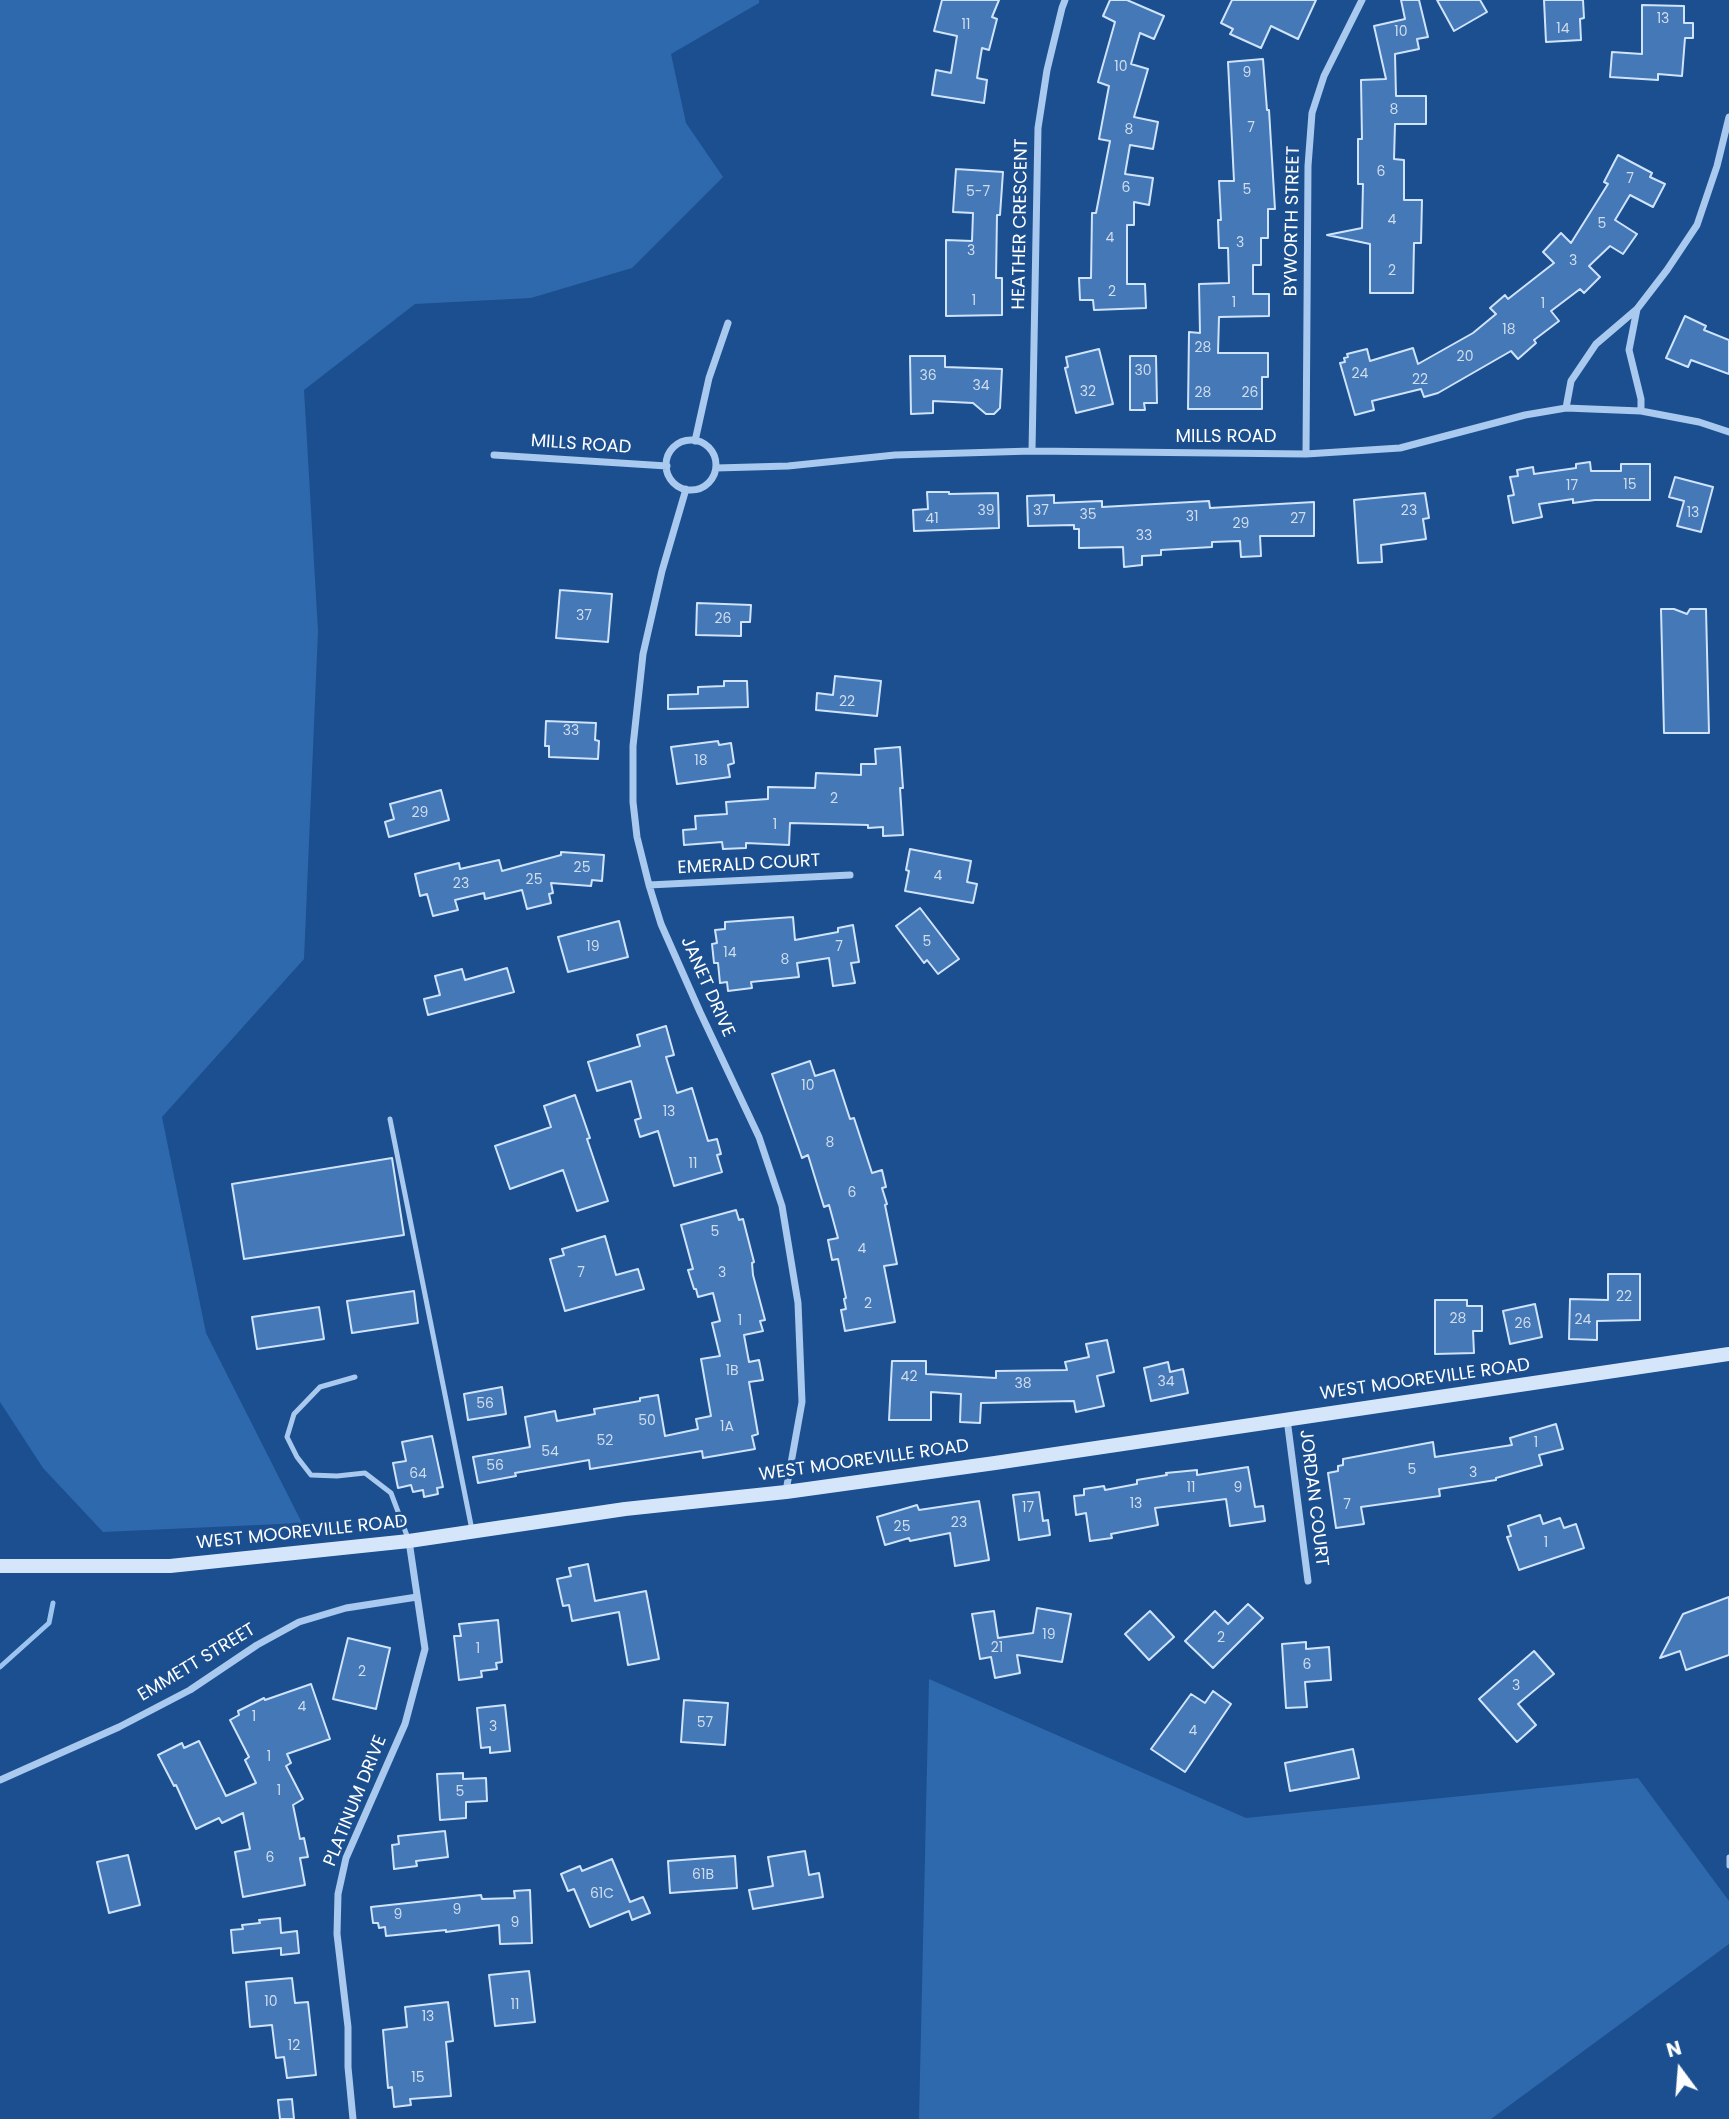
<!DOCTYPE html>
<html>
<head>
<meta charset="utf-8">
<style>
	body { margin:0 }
	#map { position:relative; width:1729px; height:2119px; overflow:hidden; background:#1b4f8f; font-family:Poppins,sans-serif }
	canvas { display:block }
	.north { position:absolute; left:1645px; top:2035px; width:70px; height:70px; -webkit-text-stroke:5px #1b4f8f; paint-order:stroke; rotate:344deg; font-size:19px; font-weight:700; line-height:28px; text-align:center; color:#fff }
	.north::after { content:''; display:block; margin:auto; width:24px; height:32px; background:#fff; clip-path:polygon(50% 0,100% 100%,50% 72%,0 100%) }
</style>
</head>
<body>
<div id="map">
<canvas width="1729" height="2119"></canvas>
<div class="north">N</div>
</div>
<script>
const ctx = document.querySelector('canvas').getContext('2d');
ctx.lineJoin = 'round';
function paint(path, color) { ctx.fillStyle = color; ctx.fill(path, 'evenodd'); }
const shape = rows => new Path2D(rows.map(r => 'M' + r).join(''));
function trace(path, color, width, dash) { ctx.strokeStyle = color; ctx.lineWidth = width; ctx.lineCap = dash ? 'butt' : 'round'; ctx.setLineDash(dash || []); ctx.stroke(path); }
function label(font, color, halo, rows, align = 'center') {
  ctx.font = font + ' Poppins,sans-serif'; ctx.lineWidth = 6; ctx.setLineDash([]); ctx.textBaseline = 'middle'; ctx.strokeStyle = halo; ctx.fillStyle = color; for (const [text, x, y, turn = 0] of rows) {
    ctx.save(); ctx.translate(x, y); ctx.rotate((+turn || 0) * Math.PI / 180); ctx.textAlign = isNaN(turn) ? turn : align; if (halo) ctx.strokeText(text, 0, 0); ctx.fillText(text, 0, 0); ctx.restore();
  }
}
paint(shape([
	[0,0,759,0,759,3,671,54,686,123,723,177,632,268,531,298,415,304,304,390,318,631,304,959,162,1117,206,1333,302,1523,103,1532,43,1468,0,1402],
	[929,1679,1246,1818,1638,1778,1729,1901,1729,1944,1491,2119,919,2119]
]), '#2e69ad');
trace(shape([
	[0,1667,49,1623,53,1603]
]), '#9cc4f0', 5);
const building = shape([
	[942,0,999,0,992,17,997,19,989,50,982,48,977,78,987,80,984,103,932,95,936,70,951,73,957,36,934,31,942,0],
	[1110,0,1127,0,1164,16,1154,39,1140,33,1131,64,1148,69,1134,117,1158,122,1153,149,1130,145,1125,174,1153,178,1149,205,1134,202,1134,225,1127,225,1127,284,1145,284,1146,308,1094,310,1093,300,1080,300,1079,278,1091,278,1092,213,1096,213,1110,141,1099,139,1109,86,1098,82,1115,22,1103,16,1110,0],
	[1232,0,1316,0,1298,39,1271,26,1261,48,1230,34,1233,29,1221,23,1232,0],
	[1401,0,1419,0,1428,37,1417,39,1419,49,1395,54,1396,96,1426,96,1426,124,1395,124,1394,159,1404,160,1404,200,1422,200,1421,243,1414,243,1413,293,1370,293,1370,244,1327,235,1362,228,1363,184,1358,184,1358,139,1362,139,1361,80,1386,79,1374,26,1405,19,1401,0],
	[1437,0,1480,0,1487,12,1454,31,1437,0],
	[1544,0,1583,0,1584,18,1580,19,1581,40,1546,42,1544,0],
	[1642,5,1684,6,1684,23,1693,23,1693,38,1685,38,1682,76,1658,74,1658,80,1610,77,1612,52,1642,54,1642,5],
	[1263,59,1267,110,1269,110,1275,209,1268,209,1268,238,1261,238,1261,265,1253,265,1253,294,1269,294,1269,316,1219,317,1218,353,1268,353,1268,377,1262,377,1262,409,1188,409,1189,332,1200,333,1199,284,1229,283,1228,248,1219,248,1218,220,1221,220,1219,181,1234,181,1228,62,1263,59],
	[1618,155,1652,173,1650,177,1665,184,1653,207,1630,195,1615,220,1637,234,1623,254,1610,246,1589,266,1600,277,1584,293,1580,289,1551,311,1559,321,1534,340,1536,343,1518,359,1511,351,1438,393,1424,397,1421,389,1372,401,1374,410,1355,415,1340,363,1345,362,1344,358,1348,357,1347,354,1367,349,1370,361,1413,348,1418,364,1473,333,1496,314,1490,308,1505,295,1508,299,1554,263,1543,252,1561,233,1571,243,1608,184,1604,182,1618,155],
	[956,169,1003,172,1000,215,997,215,996,278,1002,278,1002,315,946,316,946,240,972,241,973,213,953,212,956,169],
	[1685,316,1706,326,1704,330,1729,340,1729,374,1691,360,1688,367,1666,358,1685,316],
	[1099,349,1113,404,1076,413,1065,368,1068,367,1066,357,1099,349],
	[910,356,945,356,945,367,1002,369,1000,408,994,414,986,414,973,403,933,401,933,413,911,414,910,356],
	[1130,356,1156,356,1157,403,1144,403,1145,410,1130,410,1130,356],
	[1590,462,1591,471,1621,471,1621,464,1650,464,1650,500,1595,500,1573,503,1573,499,1539,504,1542,517,1513,523,1508,496,1514,495,1510,477,1518,476,1517,470,1533,467,1534,474,1576,468,1576,464,1590,462],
	[1675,477,1713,487,1701,532,1677,526,1684,501,1669,497,1675,477],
	[927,492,949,492,949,494,998,493,999,528,914,531,913,510,928,509,927,492],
	[1425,493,1429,518,1423,519,1426,539,1381,545,1382,562,1358,563,1354,500,1425,493],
	[1054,495,1054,503,1102,501,1102,507,1209,501,1210,508,1314,502,1314,536,1260,536,1261,556,1241,557,1240,541,1212,542,1212,547,1161,550,1161,555,1142,556,1142,565,1124,567,1123,547,1079,548,1079,529,1074,529,1074,525,1028,526,1027,496,1054,495],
	[560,590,612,594,608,642,556,638,560,590],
	[697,603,751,605,750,622,741,622,741,636,696,635,697,603],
	[1661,609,1674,609,1687,614,1690,609,1706,609,1709,733,1664,733,1661,609],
	[835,676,881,681,877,716,816,710,817,693,833,695,835,676],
	[724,681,747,681,748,707,668,709,668,695,698,694,698,687,724,686,724,681],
	[546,721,596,723,595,740,599,741,598,759,549,757,549,746,545,746,546,721],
	[718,741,719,745,731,743,734,763,728,765,730,777,677,784,671,747,718,741],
	[900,747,903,788,900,788,903,835,883,836,883,827,868,828,868,825,790,823,789,845,746,843,746,848,723,849,722,842,684,845,683,830,696,829,695,816,727,814,726,802,768,799,768,787,815,788,816,773,861,775,861,764,876,764,875,749,900,747],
	[441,790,449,820,389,837,385,822,394,819,390,804,441,790],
	[910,849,971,861,967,882,977,884,973,903,905,891,909,871,906,870,910,849],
	[561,852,604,855,602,881,592,880,591,886,551,883,553,893,549,894,551,903,527,909,522,890,485,899,484,893,455,900,458,910,433,916,427,894,420,896,415,874,459,863,460,869,499,860,502,871,561,855,561,852],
	[920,908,959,959,938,974,927,960,924,963,896,926,920,908],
	[793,917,795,940,838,932,838,928,853,925,859,962,851,963,855,983,833,986,829,958,797,963,799,977,751,982,752,988,728,991,727,982,720,983,718,963,714,963,712,944,717,943,715,930,725,929,725,922,793,917],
	[619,921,628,957,568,972,558,937,619,921],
	[507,968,514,992,428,1015,424,999,440,995,435,976,462,969,465,980,507,968],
	[666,1026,674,1055,666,1057,677,1093,692,1088,708,1141,717,1139,721,1154,717,1155,722,1172,674,1186,658,1131,640,1137,635,1120,641,1118,631,1081,597,1091,588,1062,640,1046,637,1035,666,1026],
	[810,1061,815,1076,834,1070,850,1119,854,1118,872,1173,882,1170,886,1187,882,1188,887,1204,885,1205,897,1264,884,1266,895,1322,845,1331,841,1310,846,1309,844,1299,846,1298,838,1259,832,1260,828,1240,838,1238,829,1205,824,1207,808,1155,802,1158,772,1074,810,1061],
	[575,1095,590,1138,587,1139,608,1201,577,1211,563,1170,510,1189,495,1146,551,1127,544,1106,575,1095],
	[392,1158,404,1235,244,1259,232,1184,392,1158],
	[736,1210,739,1220,743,1219,754,1262,752,1263,753,1275,765,1320,760,1321,763,1331,744,1335,749,1362,759,1360,763,1380,749,1382,758,1434,752,1436,755,1449,703,1458,702,1451,590,1469,589,1460,515,1473,516,1476,478,1483,473,1457,530,1447,525,1417,555,1411,557,1421,595,1414,594,1409,640,1401,640,1398,658,1395,665,1436,698,1429,696,1419,711,1416,701,1359,720,1356,712,1323,720,1321,713,1293,698,1297,696,1289,694,1289,688,1270,693,1269,681,1225,736,1210],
	[605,1236,616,1275,638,1269,644,1289,565,1311,550,1259,564,1255,562,1249,605,1236],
	[1608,1274,1640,1274,1640,1320,1597,1321,1597,1340,1569,1339,1570,1299,1608,1300,1608,1274],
	[414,1291,418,1323,352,1333,347,1301,414,1291],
	[1435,1300,1467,1300,1467,1306,1482,1306,1482,1331,1473,1331,1474,1353,1435,1354,1435,1300],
	[1535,1304,1542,1337,1510,1344,1503,1311,1535,1304],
	[319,1307,324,1339,257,1349,252,1317,319,1307],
	[1107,1340,1114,1372,1097,1376,1104,1406,1076,1412,1074,1401,981,1403,980,1423,960,1422,961,1394,931,1392,931,1420,889,1420,892,1361,926,1361,926,1374,996,1378,996,1371,1067,1370,1065,1362,1089,1357,1086,1344,1107,1340],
	[1168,1362,1170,1372,1183,1369,1188,1393,1151,1401,1144,1368,1168,1362],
	[502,1387,506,1414,468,1420,464,1394,502,1387],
	[1556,1424,1563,1449,1539,1455,1542,1465,1496,1478,1496,1480,1439,1489,1440,1496,1361,1507,1364,1524,1336,1528,1328,1473,1338,1471,1338,1466,1343,1465,1343,1459,1433,1442,1435,1457,1512,1445,1510,1438,1556,1424],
	[432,1436,443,1487,437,1488,438,1494,424,1497,423,1490,413,1492,411,1485,398,1488,393,1463,406,1461,402,1442,432,1436],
	[1248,1467,1255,1507,1263,1506,1265,1521,1230,1526,1226,1499,1155,1508,1158,1525,1111,1534,1112,1538,1090,1541,1086,1513,1076,1515,1074,1496,1084,1495,1084,1489,1104,1486,1105,1490,1137,1484,1137,1480,1167,1475,1166,1473,1197,1470,1197,1475,1248,1467],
	[1039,1492,1043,1521,1048,1520,1050,1535,1019,1540,1013,1495,1039,1492],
	[979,1501,989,1560,955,1566,950,1533,910,1541,909,1538,885,1545,877,1517,917,1505,919,1510,979,1501],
	[1540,1515,1543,1524,1560,1518,1564,1528,1576,1524,1584,1548,1519,1570,1507,1537,1511,1536,1508,1526,1540,1515],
	[588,1564,595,1601,646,1591,659,1659,628,1665,619,1612,572,1621,569,1605,563,1606,557,1579,571,1576,569,1568,588,1564],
	[1729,1597,1729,1655,1686,1670,1680,1651,1660,1658,1683,1614,1729,1597],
	[1248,1604,1263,1618,1213,1668,1185,1641,1215,1611,1228,1624,1248,1604],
	[1037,1608,1071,1614,1062,1662,1017,1655,1020,1673,995,1678,991,1657,980,1659,972,1614,994,1611,998,1638,1033,1633,1037,1608],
	[1150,1611,1174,1637,1149,1660,1125,1634,1150,1611],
	[498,1620,502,1662,496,1663,497,1669,481,1671,482,1677,459,1680,454,1636,461,1636,459,1624,498,1620],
	[348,1638,390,1648,376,1709,333,1699,348,1638],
	[1306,1642,1306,1649,1329,1647,1331,1680,1305,1682,1307,1707,1286,1708,1282,1644,1306,1642],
	[1534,1651,1554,1674,1518,1704,1536,1725,1517,1742,1479,1699,1534,1651],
	[311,1684,330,1739,287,1754,291,1763,286,1766,303,1799,293,1805,300,1839,304,1838,308,1857,300,1858,305,1885,243,1897,235,1852,250,1849,243,1813,222,1823,219,1818,196,1829,176,1785,174,1786,158,1755,182,1743,184,1748,199,1741,226,1796,256,1783,245,1760,249,1757,230,1720,239,1715,238,1711,264,1698,265,1700,311,1684],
	[1213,1691,1231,1704,1185,1772,1151,1749,1191,1694,1205,1703,1213,1691],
	[684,1700,728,1703,725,1745,681,1742,684,1700],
	[505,1705,510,1751,490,1753,490,1747,481,1748,477,1708,505,1705],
	[1353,1749,1359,1778,1290,1791,1285,1763,1353,1749],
	[463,1773,463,1779,486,1778,487,1801,466,1802,466,1818,440,1820,437,1774,463,1773],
	[445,1831,448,1857,416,1861,417,1866,394,1869,392,1845,399,1844,398,1836,445,1831],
	[805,1851,809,1875,819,1873,823,1897,753,1909,749,1890,773,1886,768,1857,805,1851],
	[128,1855,140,1905,109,1913,97,1862,128,1855],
	[735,1856,737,1888,670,1893,668,1861,735,1856],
	[612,1859,630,1902,643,1897,650,1913,632,1920,629,1911,590,1927,574,1889,568,1891,561,1874,580,1866,582,1871,612,1859],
	[530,1890,532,1943,500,1944,499,1925,446,1932,446,1930,386,1936,385,1927,379,1928,378,1923,373,1923,371,1907,481,1895,482,1899,515,1898,514,1891,530,1890],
	[280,1918,281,1933,297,1931,299,1953,281,1955,281,1948,233,1953,231,1930,243,1929,242,1925,260,1923,259,1920,280,1918],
	[529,1971,535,2022,495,2026,489,1975,529,1971],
	[292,1978,295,2003,308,2002,316,2075,287,2078,284,2057,276,2058,272,2025,250,2027,246,1982,292,1978],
	[448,2002,453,2041,446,2042,451,2096,410,2099,411,2105,394,2107,392,2087,388,2088,383,2030,407,2027,405,2007,448,2002],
	[292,2099,294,2119,280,2119,278,2100,292,2099]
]);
paint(building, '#4478b7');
trace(building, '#cfe3fa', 2);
trace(shape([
	[390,1119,472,1530],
	[355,1377,320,1387,294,1414,287,1437,297,1457,311,1475,337,1476,365,1473,391,1493,409,1541],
	[1729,1857,1729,1866]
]), '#a9c9ee', 5);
trace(shape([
	[1637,309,1629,350,1641,399,1641,411],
	[1566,408,1571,381,1596,344,1637,309,1667,270,1697,225,1717,166,1729,117],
	'666 465a25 25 0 1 1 50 0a25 25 0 1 1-50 0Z',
	[695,441,709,378,728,323],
	[1032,451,1038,128,1047,70,1062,8,1065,0],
	[1306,454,1308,166,1312,113,1324,76,1362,0],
	[494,455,667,466],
	[716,468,788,466,895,455,1032,451,1306,454,1400,448,1525,415,1566,408,1641,411,1699,422,1729,432],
	[686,489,662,571,643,654,633,746,633,802,637,837,649,885,661,924,700,1012,759,1137,782,1206,798,1303,802,1402,786,1491],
	[649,885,850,875],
	[1287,1419,1308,1581],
	[0,1780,119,1727,190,1690,257,1645,299,1622,346,1608,417,1597],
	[353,2119,348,2067,348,2027,337,1934,338,1894,346,1858,405,1724,425,1649,409,1541]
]), '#a9c9ee', 7);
trace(shape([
	[0,1566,170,1566,409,1541,625,1509,786,1492,995,1463,1729,1354]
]), '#d6e6fa', 14);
label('14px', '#d0dded', null, [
	["13",1663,19],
	["11",966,25],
	["14",1563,29],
	["10",1401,32],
	["10",1121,67],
	["9",1247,73],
	["8",1394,110],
	["7",1251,128],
	["8",1129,130],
	["6",1381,172],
	["7",1630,179],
	["6",1126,188],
	["5",1247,190],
	["5-7",978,192],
	["4",1392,220],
	["5",1602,224],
	["4",1110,238],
	["3",1240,243],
	["3",971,251],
	["3",1573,261],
	["2",1392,271],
	["2",1112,292],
	["1",974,301],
	["1",1234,303],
	["1",1543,304],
	["18",1509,330],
	["28",1203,348],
	["20",1465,357],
	["30",1143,371],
	["24",1360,374],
	["36",928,376],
	["22",1420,380],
	["34",981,386],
	["32",1088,392],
	["28",1203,393],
	["26",1250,393],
	["15",1630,485],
	["17",1572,486],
	["39",986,511],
	["37",1041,511],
	["23",1409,511],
	["13",1693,513],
	["35",1088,515],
	["31",1192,517],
	["41",932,519],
	["27",1298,519],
	["29",1241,524],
	["33",1144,536],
	["37",584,616],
	["26",723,619],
	["22",847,702],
	["33",571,731],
	["18",701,761],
	["2",834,799],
	["29",420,813],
	["1",775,825],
	["25",582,868],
	["4",938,876],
	["25",534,880],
	["23",461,884],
	["5",927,942],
	["19",593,947],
	["7",839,947],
	["14",730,953],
	["8",785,960],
	["10",808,1086],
	["13",669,1112],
	["8",830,1143],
	["11",693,1164],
	["6",852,1193],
	["5",715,1232],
	["4",862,1249],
	["7",581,1273],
	["3",722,1273],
	["22",1624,1297],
	["2",868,1304],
	["28",1458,1319],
	["24",1583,1320],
	["1",740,1321],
	["26",1523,1324],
	["1B",732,1371],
	["42",909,1377],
	["34",1166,1382],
	["38",1023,1384],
	["56",485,1404],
	["50",647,1421],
	["1A",727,1427],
	["52",605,1441],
	["1",1536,1443],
	["54",550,1452],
	["56",495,1466],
	["5",1412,1470],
	["3",1473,1473],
	["64",418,1474],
	["11",1191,1488],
	["9",1238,1488],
	["13",1136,1504],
	["7",1347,1505],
	["17",1028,1508],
	["23",959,1523],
	["25",902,1527],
	["1",1546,1543],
	["19",1049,1635],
	["2",1221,1638],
	["21",997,1648],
	["1",478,1649],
	["6",1307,1665],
	["2",362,1672],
	["3",1516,1686],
	["4",302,1707],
	["1",254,1717],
	["57",705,1723],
	["3",493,1727],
	["4",1193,1731],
	["1",269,1757],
	["1",279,1791],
	["5",460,1792],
	["6",270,1858],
	["61B",703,1875],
	["61C",602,1894],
	["9",457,1910],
	["9",398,1915],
	["9",515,1923],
	["10",271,2002],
	["11",515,2005],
	["13",428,2017],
	["12",294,2046],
	["15",418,2078]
]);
label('18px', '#fff', '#1b4f8f', [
	["BYWORTH STREET",1293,221,-89],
	["HEATHER CRESCENT",1021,224,-89],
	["MILLS ROAD",1226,437],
	["MILLS ROAD",581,445,4],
	["EMERALD COURT",749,865,-3],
	["JANET DRIVE",707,987,66],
	["WEST MOOREVILLE ROAD",1425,1380,-8],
	["WEST MOOREVILLE ROAD",864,1461,-8],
	["JORDAN COURT",1313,1498,83],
	["WEST MOOREVILLE ROAD",302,1533,-6],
	["EMMETT STREET",197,1663,-31],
	["PLATINUM DRIVE",356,1801,-68]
]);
</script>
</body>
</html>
